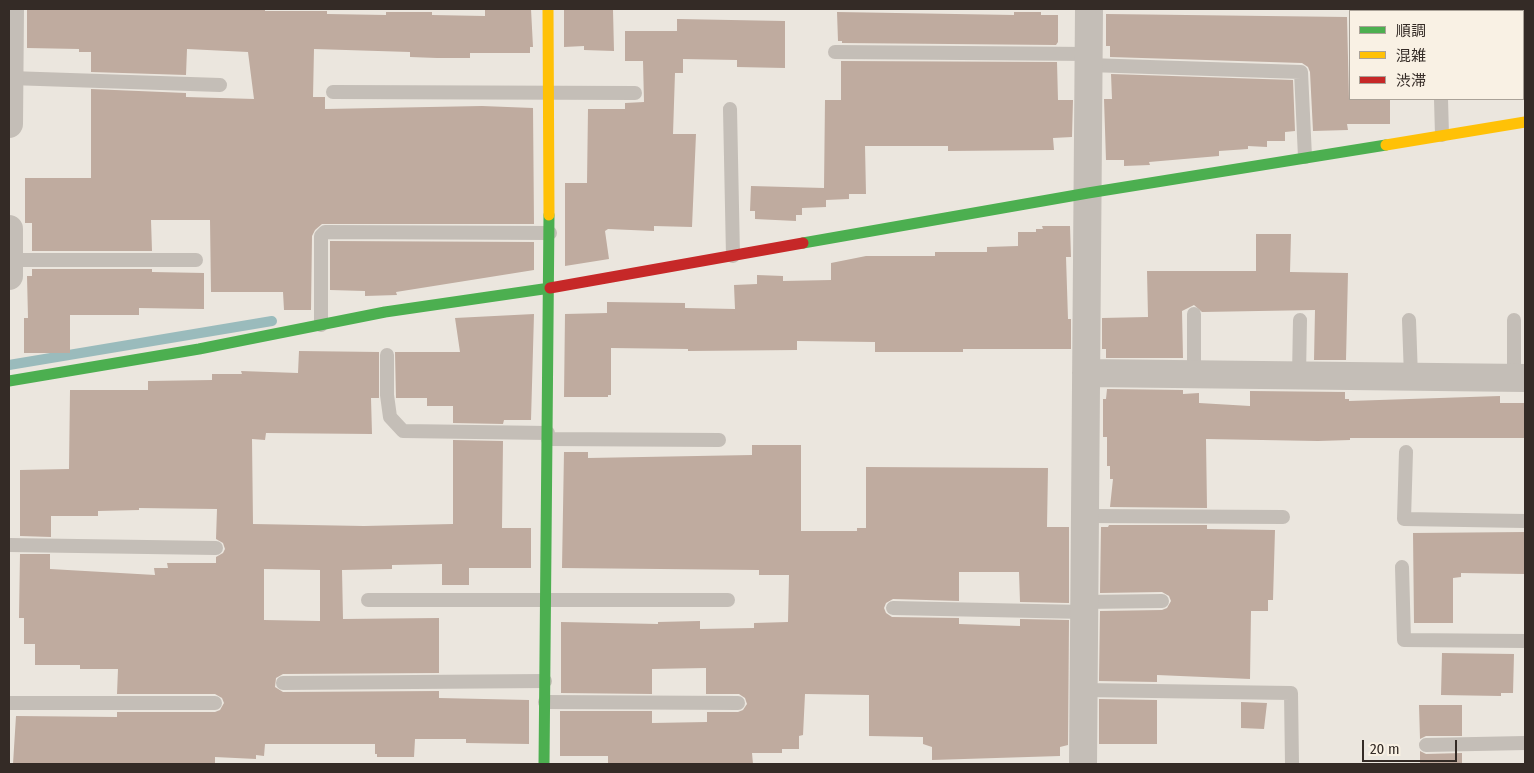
<!DOCTYPE html>
<html>
<head>
<meta charset="utf-8">
<style>
	body { margin:0 }
	#map { position:relative; width:1534px; height:773px; overflow:hidden; background:#ebe6de; font-family:"Fira Sans Condensed","Noto Sans JP",sans-serif }
	canvas { display:block }
	.frame { position:absolute; inset:0; border:10px solid #342b26; pointer-events:none }
	.legend { position:absolute; left:1349px; top:10px; width:175px; height:90px; box-sizing:border-box; background:#f9f1e4; border:1px solid #aaa298; margin:0; padding:6px 9px; list-style:none; font-size:15px; color:#342b26 }
	.legend li { display:flex; align-items:center; gap:10px; height:25px }
	.legend b { width:25px; border:1px solid #aaa298 }
	.scale { position:absolute; left:1362px; top:740px; width:95px; height:22px; box-sizing:border-box; border:2px solid #342b26; border-top:0; padding-left:6px; font-size:15px; line-height:18px; white-space:nowrap; color:#342b26; -webkit-text-stroke:4px #f9f1e4; paint-order:stroke }
</style>
</head>
<body>
<div id="map">
<canvas width="1534" height="773"></canvas>
<div class="frame"></div>
<ul class="legend">
<li><b style="height:6px;background:#4caf50"></b>順調</li>
<li><b style="height:6px;background:#ffc107"></b>混雑</li>
<li><b style="height:6px;background:#c62828"></b>渋滞</li>
</ul>
<div class="scale">20 m</div>
</div>
<script>
const ctx = document.querySelector('canvas').getContext('2d');
ctx.lineJoin = 'round';
const shape = rows => new Path2D(rows.map(r => 'M' + r).join(''));
function trace(path, color, width, dash) { ctx.strokeStyle = color; ctx.lineWidth = width; ctx.lineCap = dash ? 'butt' : 'round'; ctx.setLineDash(dash || []); ctx.stroke(path); }
function paint(path, color) { ctx.fillStyle = color; ctx.fill(path, 'evenodd'); }
trace(shape([
	[9,365,272,321]
]), '#9abbbc', 10);
paint(shape([
	[27,9,265,9,265,11,327,11,327,14,386,15,386,12,432,12,432,15,485,16,485,9,531,9,533,47,530,47,530,53,470,53,470,58,437,58,410,57,410,52,314,49,313,97,325,97,325,109,482,106,533,108,534,224,322,224,315,230,312,236,311,310,284,310,283,292,211,292,210,220,151,220,152,251,32,251,32,223,25,223,25,178,91,178,91,89,186,93,186,97,254,99,248,52,187,49,186,75,91,72,91,52,79,52,79,49,27,48],
	[564,10,613,10,614,51,584,50,584,46,564,47],
	[837,12,1014,15,1014,12,1041,12,1041,15,1058,15,1058,42,1056,45,842,43,842,41,838,41],
	[1106,14,1347,17,1349,99,1390,99,1390,124,1347,124,1348,130,1313,131,1310,72,1308,67,1302,63,1110,57,1110,46,1106,46],
	[677,19,785,21,785,68,737,67,737,60,683,59,683,73,675,73,673,134,696,134,692,227,654,226,654,231,608,229,605,231,609,259,565,266,565,183,587,183,588,109,625,109,625,103,644,102,643,61,625,61,625,31,677,31],
	[841,61,1057,62,1058,100,1073,100,1072,137,1053,138,1054,150,948,151,948,146,865,146,866,194,849,194,849,199,826,200,826,207,802,208,802,215,796,215,796,221,755,219,755,211,750,211,751,186,824,188,825,100,841,100],
	[1111,74,1293,80,1295,131,1285,132,1285,141,1267,141,1267,147,1248,146,1248,149,1219,151,1219,156,1149,162,1150,165,1124,166,1124,160,1106,160,1104,99,1112,99],
	[1042,226,1070,226,1071,257,1066,257,1068,319,1071,319,1071,349,963,349,963,352,875,352,875,342,797,341,797,350,688,351,688,349,611,348,611,395,608,395,608,397,564,397,565,314,607,313,607,302,685,303,685,308,735,309,734,285,757,284,757,275,783,276,783,281,831,280,831,263,866,256,935,256,935,252,987,252,987,247,1018,246,1018,232,1036,232,1036,229,1043,229],
	[1256,234,1291,234,1290,272,1348,273,1346,360,1314,360,1315,310,1202,312,1194,305,1182,311,1183,358,1106,358,1106,349,1102,349,1102,318,1148,317,1147,271,1256,271],
	[330,241,534,242,534,270,396,292,397,295,365,296,365,291,330,290],
	[32,269,152,269,152,272,204,273,204,309,139,308,139,315,70,315,70,353,24,353,24,318,28,318,27,276,32,276],
	[534,314,531,420,504,420,503,424,453,423,453,406,427,406,427,398,396,398,395,352,460,352,455,318],
	[299,351,379,352,379,398,371,398,372,434,266,433,265,440,252,439,253,524,364,526,453,524,453,440,503,441,502,528,531,528,531,568,469,568,469,585,442,585,442,564,392,565,392,569,342,570,343,619,439,618,439,673,283,674,276,678,275,687,283,692,439,691,439,698,529,700,529,744,466,743,466,739,415,739,414,757,377,757,377,754,375,754,375,744,265,744,264,756,256,755,256,759,215,757,215,764,13,764,16,716,117,717,117,712,215,712,220,710,224,703,222,698,215,694,117,694,118,669,80,669,80,665,35,665,35,644,24,644,24,618,19,618,20,554,50,554,50,569,155,575,154,568,168,568,167,563,216,563,216,557,223,553,225,549,223,543,216,539,217,509,139,508,139,510,98,511,98,516,51,516,51,537,20,536,20,470,69,469,70,390,148,390,148,381,212,380,212,374,242,374,241,371,298,373],
	[264,569,320,570,320,621,264,620],
	[1107,389,1183,390,1183,394,1199,393,1199,403,1250,406,1250,391,1345,392,1345,399,1349,399,1349,401,1500,396,1500,403,1525,403,1525,438,1350,438,1350,440,1318,441,1206,439,1207,508,1110,507,1113,479,1110,479,1110,466,1107,466,1107,437,1103,437,1103,399,1106,399],
	[752,445,801,445,801,531,857,531,857,528,866,528,866,467,1048,468,1047,527,1069,527,1069,603,1020,602,1019,572,959,572,959,601,893,599,886,603,884,608,886,613,892,617,959,618,959,624,1020,626,1020,619,1069,620,1068,745,1060,747,1060,756,932,760,932,747,923,744,923,737,869,736,869,695,805,694,803,735,799,736,799,749,782,749,782,753,752,753,753,764,608,764,608,756,560,756,560,711,652,711,652,723,707,722,707,712,738,712,743,710,747,704,745,698,739,694,706,694,706,668,652,669,652,694,561,693,561,622,658,624,658,622,700,621,700,629,754,628,754,623,788,622,789,575,759,575,759,570,562,568,564,452,588,452,588,458,752,455],
	[1109,525,1207,525,1207,529,1275,530,1273,600,1268,600,1268,611,1251,611,1250,679,1157,675,1157,682,1099,681,1100,611,1162,610,1167,608,1171,601,1169,596,1162,592,1100,593,1101,527,1108,527],
	[1525,532,1525,574,1461,573,1461,577,1453,578,1453,623,1414,623,1413,533],
	[1442,653,1514,654,1513,693,1501,693,1501,696,1441,695],
	[1099,699,1157,700,1157,744,1099,744],
	[1241,702,1267,703,1264,729,1241,728],
	[1419,705,1462,705,1462,736,1426,736,1420,739],
	[1420,751,1426,754,1462,753,1462,764,1420,764]
]), '#bfab9f');
trace(shape([
	[1439,9,1439,11],
	[835,52,1089,54],
	[1089,65,1301,72,1305,157],
	[10,78,220,85],
	[333,92,635,93],
	[1441,99,1442,135],
	[730,109,733,256],
	[9,260,196,260],
	[1194,314,1194,374],
	[1409,320,1411,377],
	[321,325,321,236,325,232,550,233],
	[387,355,387,395,390,417,403,431,548,433],
	[1299,376,1300,320],
	[1514,378,1514,320],
	[548,439,719,440],
	[1406,452,1404,519,1525,521],
	[1085,516,1283,517],
	[9,545,216,548],
	[1402,567,1404,640,1525,641],
	[368,600,728,600],
	[1084,602,1162,601],
	[893,608,1084,612],
	[283,683,545,681],
	[1083,690,1291,693,1292,764],
	[545,702,738,703],
	[9,703,215,703],
	[1426,745,1525,743]
]), '#c4beb7', 14);
trace(shape([
	[9,124,10,9],
	[9,229,9,276],
	[1086,373,1525,378],
	[1083,764,1089,9]
]), '#c4beb7', 28);
trace(shape([
	[803,243,1088,193,1386,145],
	[9,381,199,349,385,312,550,288],
	[544,764,549,215]
]), '#4caf50', 11);
trace(shape([
	[548,9,549,215],
	[1386,145,1525,122]
]), '#ffc107', 11);
trace(shape([
	[550,288,803,243]
]), '#c62828', 11);
</script>
</body>
</html>
